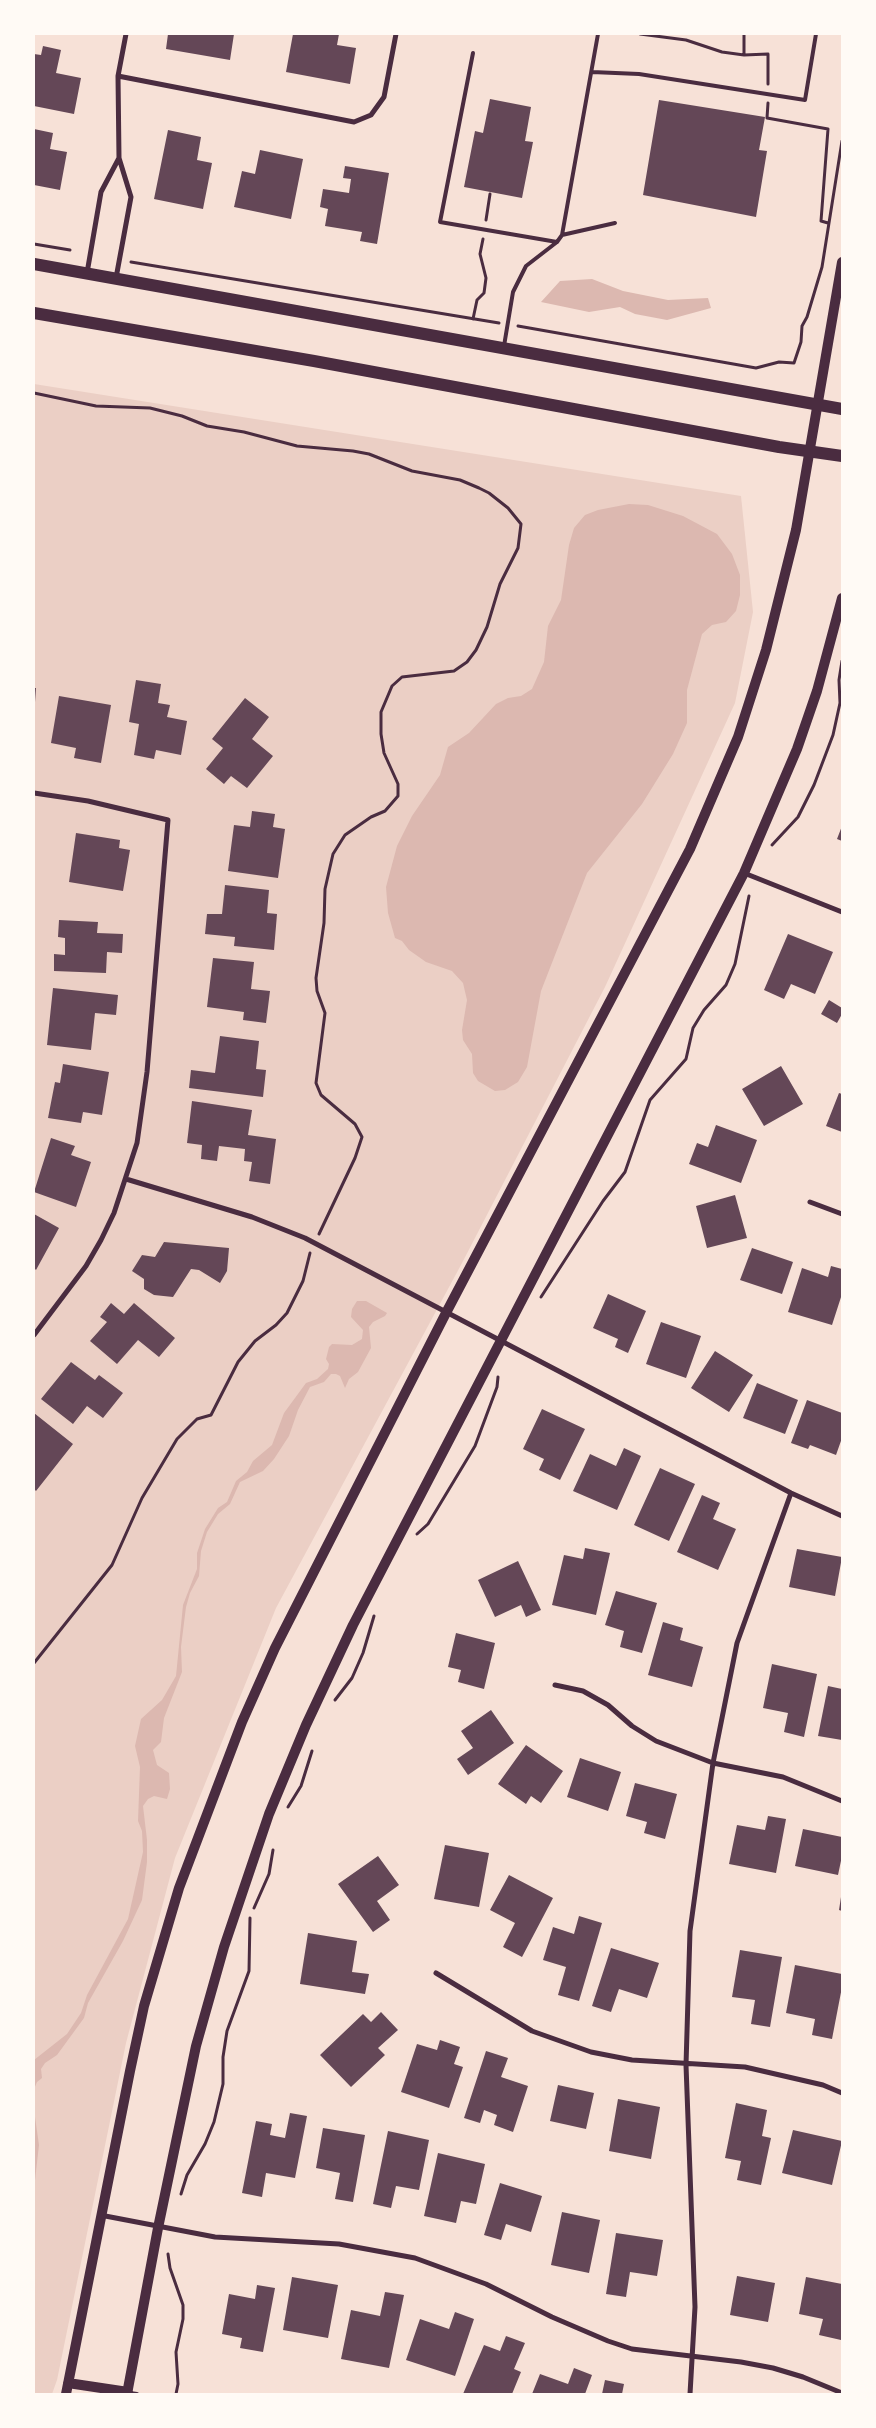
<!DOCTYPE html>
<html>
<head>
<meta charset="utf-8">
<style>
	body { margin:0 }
	#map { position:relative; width:876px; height:2428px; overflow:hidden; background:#f7e1d7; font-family:"Noto Sans",sans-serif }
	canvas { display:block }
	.frame { position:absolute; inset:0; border:35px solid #fffaf5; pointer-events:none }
</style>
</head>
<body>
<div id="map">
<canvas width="876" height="2428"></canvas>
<div class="frame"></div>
</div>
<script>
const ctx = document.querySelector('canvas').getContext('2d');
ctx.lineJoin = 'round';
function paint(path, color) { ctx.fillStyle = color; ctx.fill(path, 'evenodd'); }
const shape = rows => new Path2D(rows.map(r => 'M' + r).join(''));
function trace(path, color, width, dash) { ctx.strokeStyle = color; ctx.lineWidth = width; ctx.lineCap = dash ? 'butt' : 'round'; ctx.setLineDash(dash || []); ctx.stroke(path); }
paint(shape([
	[34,384,741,496,753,612,735,703,605,987,462,1263,276,1608,175,1858,126,2043,57,2380,52,2394,34,2394]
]), '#ebcfc5');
paint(shape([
	[592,279,623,291,668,300,708,298,711,308,667,320,635,314,620,307,589,312,541,302,560,281],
	[629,504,648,505,683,516,717,534,732,554,740,575,740,595,736,611,726,622,712,625,702,634,687,690,687,723,673,754,642,804,587,873,541,991,527,1067,518,1082,505,1090,495,1091,478,1081,473,1073,472,1054,463,1040,462,1030,467,1000,463,983,452,971,426,962,409,950,402,941,395,938,388,913,386,887,397,846,412,816,440,775,448,747,469,733,496,704,508,698,521,696,532,689,544,662,548,626,561,600,569,545,574,528,585,515,598,510],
	[357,1301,366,1301,387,1313,385,1316,373,1322,369,1327,371,1348,358,1372,349,1379,345,1388,340,1376,336,1374,331,1374,324,1382,310,1387,298,1410,289,1436,274,1459,263,1471,240,1482,230,1504,218,1514,207,1532,201,1551,199,1576,190,1593,186,1607,181,1647,182,1672,164,1718,161,1742,153,1750,157,1765,169,1773,170,1789,167,1799,154,1796,148,1799,143,1806,147,1840,147,1862,142,1900,123,1941,88,2003,84,2018,57,2055,45,2063,41,2069,42,2078,37,2082,34,2089,34,2060,67,2034,81,2013,87,1995,128,1919,143,1852,142,1831,138,1821,140,1767,135,1746,141,1719,162,1700,176,1676,183,1605,197,1569,197,1553,205,1529,218,1508,227,1502,236,1481,247,1472,253,1461,272,1445,284,1413,306,1383,317,1379,328,1369,329,1364,326,1359,329,1347,332,1344,352,1345,362,1339,363,1330,351,1317,352,1309],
	[34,2110,39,2145,34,2189]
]), '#dcb8b0');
paint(shape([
	[168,34,234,34,230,60,166,49],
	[293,34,339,34,337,45,356,48,350,84,286,72],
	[43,46,61,50,56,73,81,78,74,114,34,106,34,54,41,55],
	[490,99,531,107,525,141,533,142,522,198,464,187,475,131,483,133],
	[659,100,765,117,759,150,767,151,756,217,643,195],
	[34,129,53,133,50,149,67,152,60,190,34,185],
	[168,130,201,137,197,160,212,163,203,209,154,199],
	[260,150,303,159,291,219,234,207,242,171,255,174],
	[345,166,389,173,377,244,360,241,362,232,325,226,328,209,320,207,323,189,349,193,351,179,343,178],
	[136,680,161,684,158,703,170,705,167,717,187,721,181,755,156,750,154,759,134,755,139,724,129,722],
	[34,688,36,688,35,702,34,702],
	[59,696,111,705,101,763,74,758,76,748,51,743],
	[245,698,269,717,252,739,273,756,247,788,231,776,224,784,206,769,223,748,212,739],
	[252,811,275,814,273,827,285,829,278,878,228,871,234,825,250,827],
	[842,826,842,841,837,839],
	[76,833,120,840,119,848,130,850,123,891,69,882],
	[225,885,269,890,267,913,277,914,274,950,234,946,235,937,205,934,207,914,222,914],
	[59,920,98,922,97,933,123,934,122,953,107,952,106,973,54,971,54,954,65,955,65,938,58,937],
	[788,934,833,952,815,994,791,984,784,999,764,990],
	[213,958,254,962,251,989,270,991,266,1023,243,1020,244,1012,207,1007],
	[53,988,118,995,116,1015,95,1013,91,1050,47,1045],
	[829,1000,842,1008,842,1014,837,1023,821,1014],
	[220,1036,259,1041,256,1069,266,1070,263,1097,189,1088,191,1070,215,1073],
	[63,1064,109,1072,102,1115,83,1112,81,1123,48,1118,55,1082,60,1083],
	[781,1066,803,1104,764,1126,742,1089],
	[839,1093,842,1094,842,1132,826,1126],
	[192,1101,252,1110,248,1135,276,1139,270,1184,249,1181,252,1162,244,1161,245,1149,219,1146,217,1161,201,1159,202,1145,187,1143],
	[716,1125,757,1140,741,1183,689,1164,697,1143,708,1147],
	[51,1138,75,1146,71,1155,91,1162,76,1207,34,1192],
	[735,1195,747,1238,707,1248,696,1206],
	[34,1214,59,1228,36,1270,34,1268],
	[164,1242,229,1248,227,1271,220,1283,199,1270,191,1269,173,1297,154,1295,144,1289,144,1279,132,1271,142,1255,155,1257],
	[752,1248,793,1262,782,1294,740,1280],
	[831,1266,842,1269,842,1294,832,1325,788,1312,802,1268,828,1277],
	[608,1294,646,1311,628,1353,615,1347,618,1339,593,1328],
	[111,1303,124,1314,134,1303,175,1338,159,1357,138,1340,117,1364,90,1341,107,1322,100,1317],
	[661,1322,701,1336,686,1378,646,1364],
	[715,1351,753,1375,729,1412,691,1388],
	[71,1362,95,1380,99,1375,123,1393,103,1418,87,1406,73,1424,41,1399],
	[757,1383,798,1400,785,1434,743,1418],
	[807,1400,842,1413,842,1438,836,1455,810,1445,808,1449,791,1443],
	[542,1409,585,1429,560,1480,539,1470,544,1459,523,1449],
	[34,1413,73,1444,36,1491,34,1489],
	[624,1448,641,1456,617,1510,573,1491,590,1454,616,1466],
	[660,1468,695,1484,669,1541,634,1525],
	[702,1495,720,1503,713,1519,736,1529,718,1570,677,1552],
	[585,1548,610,1553,596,1615,552,1605,564,1555,583,1559],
	[797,1549,842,1557,835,1596,789,1587],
	[518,1561,541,1610,526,1617,521,1605,495,1617,478,1580],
	[616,1591,657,1603,642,1653,620,1647,624,1631,605,1625],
	[663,1622,683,1628,680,1640,703,1647,692,1687,648,1675],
	[456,1633,495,1643,484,1689,458,1682,461,1670,448,1667],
	[772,1664,817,1674,804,1737,784,1732,788,1713,763,1708],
	[828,1686,842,1689,842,1740,818,1736],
	[491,1710,514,1743,468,1775,457,1759,473,1748,461,1731],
	[526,1745,563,1771,541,1803,531,1796,526,1804,498,1784],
	[580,1758,621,1772,608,1811,567,1797],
	[635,1783,677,1794,665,1839,644,1833,647,1822,626,1816],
	[768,1816,786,1819,776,1873,729,1864,737,1825,765,1830],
	[803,1829,842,1837,842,1856,838,1875,795,1866],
	[445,1845,489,1853,479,1907,434,1899],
	[378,1856,399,1885,377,1901,390,1920,373,1932,338,1884],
	[509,1875,553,1898,522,1957,503,1947,515,1923,490,1910],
	[841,1897,842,1897,842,1911,839,1910],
	[579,1916,602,1923,579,2001,558,1995,566,1967,543,1960,553,1927,574,1934],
	[308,1933,357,1941,352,1972,369,1974,365,1994,300,1984],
	[611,1948,659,1963,647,1998,619,1989,611,2012,592,2006],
	[740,1950,782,1957,770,2027,751,2024,755,2000,732,1997],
	[795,1965,842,1974,842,1987,832,2039,812,2035,815,2019,786,2013],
	[381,2012,398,2030,378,2048,385,2055,351,2087,320,2055,363,2014,371,2022],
	[440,2040,460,2047,454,2064,463,2067,449,2108,401,2092,417,2044,437,2050],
	[486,2051,508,2058,501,2077,528,2086,513,2132,494,2125,497,2115,484,2110,480,2123,464,2118],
	[558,2085,594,2093,586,2129,550,2121],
	[618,2099,660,2107,651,2159,609,2151],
	[736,2103,767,2110,762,2136,771,2138,761,2185,737,2180,741,2161,725,2158],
	[290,2113,307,2116,295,2178,266,2173,262,2197,242,2193,256,2121,272,2124,270,2135,285,2138],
	[323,2128,365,2135,353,2202,335,2199,340,2173,316,2168],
	[793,2130,842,2141,832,2185,782,2173],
	[388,2131,429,2140,419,2190,396,2186,391,2208,373,2204],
	[438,2153,485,2164,476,2204,461,2201,456,2223,424,2216],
	[500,2183,542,2196,531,2232,506,2224,501,2240,484,2235],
	[562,2212,600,2220,589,2273,551,2265],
	[616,2233,663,2240,657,2276,630,2272,626,2297,606,2294],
	[737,2276,775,2283,768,2322,730,2315],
	[292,2277,338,2285,328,2338,283,2330],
	[806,2277,842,2284,841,2340,819,2335,823,2319,799,2314],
	[257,2285,275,2288,263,2352,240,2348,242,2338,222,2334,229,2294,255,2299],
	[385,2292,404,2295,389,2368,341,2359,351,2310,380,2316],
	[455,2312,474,2319,455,2376,406,2360,420,2319,449,2329],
	[506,2336,525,2343,514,2369,521,2372,512,2394,463,2394,484,2345,500,2351],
	[574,2368,592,2375,585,2394,532,2394,540,2374,568,2384],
	[605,2380,624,2384,622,2394,602,2394]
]), '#644757');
trace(shape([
	[640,34,686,40,722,52,744,55,768,54,768,84],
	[744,55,744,34],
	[768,103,767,118,828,129,821,221,828,223],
	[486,220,490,194],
	[34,244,70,250],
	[131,262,499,323],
	[473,319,477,300,484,293,486,278,480,254,483,239],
	[518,326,756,368,779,362,794,363,801,342,802,326,807,317,822,267,842,141],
	[34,393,96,406,150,408,182,416,207,426,244,432,297,446,353,451,369,454,412,471,460,480,479,488,489,493,508,508,521,524,518,548,500,584,487,627,476,650,467,662,454,671,402,677,392,686,381,712,381,734,384,753,398,784,398,796,385,811,371,817,345,835,333,854,325,889,324,923,316,978,317,991,325,1013,316,1083,321,1095,355,1124,362,1137,355,1158,319,1234],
	[772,845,798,817,814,785,833,735,840,703,839,680,842,661],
	[541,1297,603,1201,625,1172,650,1100,686,1059,693,1028,704,1010,726,985,735,964,749,896],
	[417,1534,428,1524,475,1446,497,1387,498,1377],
	[34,1663,112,1565,142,1498,177,1439,197,1419,211,1415,238,1362,255,1341,276,1325,287,1313,303,1281,310,1253],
	[335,1700,352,1678,363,1653,374,1616],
	[288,1807,301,1786,312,1751],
	[254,1908,269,1874,273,1850],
	[181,2194,187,2175,205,2144,214,2122,223,2084,223,2057,227,2031,249,1971,250,1918],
	[168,2254,170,2268,183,2305,183,2319,176,2352,178,2384,176,2394]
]), '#4a2c40', 3);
trace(shape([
	[473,53,440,222,557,242,562,235,615,223],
	[592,72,639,74,805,100,816,34],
	[562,235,598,34],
	[504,346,513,292,526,266,557,242],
	[130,2393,137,2394]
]), '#4a2c40', 4);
trace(shape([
	[118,76,354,122,371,115,384,97,396,34],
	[119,158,118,76,126,34],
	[87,273,101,192,119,158,131,197,116,278],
	[34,793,88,801,168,820,147,1072,137,1143,114,1213,101,1240,86,1266,34,1335],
	[744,873,842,912],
	[126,1179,252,1217,305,1238,791,1493,842,1516],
	[810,1202,842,1214],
	[555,1685,583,1691,608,1705,632,1726,656,1741,713,1763,783,1777,842,1801],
	[436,1973,532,2031,591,2052,632,2060,745,2067,823,2085,842,2093],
	[100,2215,215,2237,339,2244,415,2258,486,2284,552,2317,608,2341,632,2349,741,2362,773,2368,803,2377,842,2393],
	[690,2394,695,2307,686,2065,690,1931,713,1763,737,1643,791,1493]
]), '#4a2c40', 5);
trace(shape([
	[68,2383,128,2392],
	[66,2394,130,2071,144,2006,179,1888,242,1722,275,1648,447,1311,690,849,738,737,766,650,796,530,842,262],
	[127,2394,158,2228,196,2046,224,1947,269,1814,306,1725,353,1625,744,873,797,749,817,691,842,598]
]), '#4a2c40', 10);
trace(shape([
	[34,264,842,409],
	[34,313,314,361,779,447,842,456]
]), '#4a2c40', 12);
</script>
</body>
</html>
